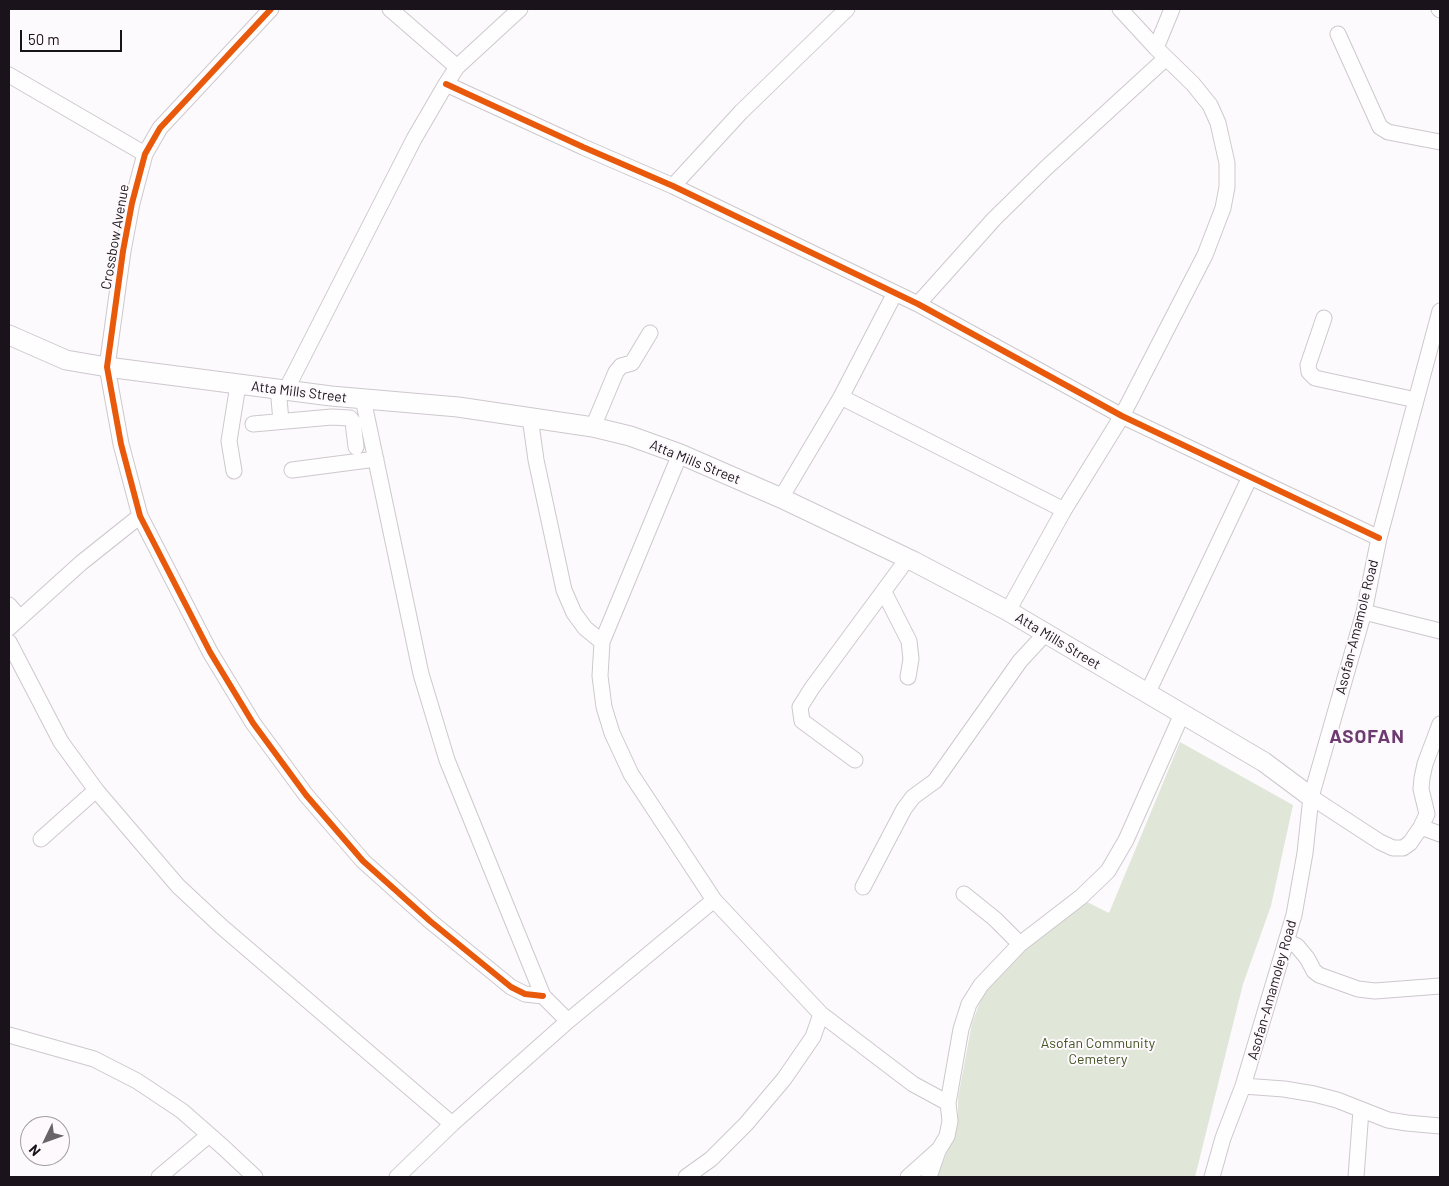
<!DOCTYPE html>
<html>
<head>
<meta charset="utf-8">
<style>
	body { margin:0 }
	#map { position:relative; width:1449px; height:1186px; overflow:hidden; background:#fcfafc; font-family:Barlow,sans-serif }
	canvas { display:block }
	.frame { position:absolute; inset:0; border:10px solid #1a131b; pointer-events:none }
	.north { position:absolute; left:20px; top:1116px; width:50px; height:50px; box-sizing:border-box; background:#fdf9fd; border:1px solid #a29da3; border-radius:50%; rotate:228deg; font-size:14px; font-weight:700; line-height:20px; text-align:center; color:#1a131b }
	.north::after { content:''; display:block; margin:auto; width:18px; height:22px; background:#69646a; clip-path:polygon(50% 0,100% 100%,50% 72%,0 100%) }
	.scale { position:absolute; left:20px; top:30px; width:102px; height:22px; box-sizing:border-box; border:2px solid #1a131b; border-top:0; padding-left:6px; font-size:15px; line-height:18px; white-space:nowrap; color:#1a131b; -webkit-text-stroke:4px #fdf9fd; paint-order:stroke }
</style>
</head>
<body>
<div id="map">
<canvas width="1449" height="1186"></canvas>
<div class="frame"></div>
<div class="north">N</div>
<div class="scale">50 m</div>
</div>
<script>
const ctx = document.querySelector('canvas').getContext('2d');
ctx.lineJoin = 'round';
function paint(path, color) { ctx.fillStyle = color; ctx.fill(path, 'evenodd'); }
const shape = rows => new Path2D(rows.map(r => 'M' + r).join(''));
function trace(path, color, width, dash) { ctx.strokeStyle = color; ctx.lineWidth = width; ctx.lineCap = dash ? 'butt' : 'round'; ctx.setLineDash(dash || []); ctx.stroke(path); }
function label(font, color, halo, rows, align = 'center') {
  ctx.font = font + ' Barlow,sans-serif'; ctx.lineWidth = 4; ctx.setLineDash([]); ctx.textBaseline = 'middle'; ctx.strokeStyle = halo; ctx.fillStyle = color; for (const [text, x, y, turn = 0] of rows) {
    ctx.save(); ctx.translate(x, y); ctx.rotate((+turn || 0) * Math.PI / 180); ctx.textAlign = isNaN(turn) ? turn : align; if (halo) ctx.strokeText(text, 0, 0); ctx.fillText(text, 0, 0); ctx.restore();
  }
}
paint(shape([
	[1180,742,1293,805,1271,906,1243,984,1195,1177,937,1177,958,1125,958,1098,972,1023,984,992,1020,952,1085,901,1109,913]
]), '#e0e6d8');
const minor = shape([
	[271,9,160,128,145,154,132,203,123,251,107,367,121,444,140,516,210,652,253,723,306,795,363,861,430,921,511,987,525,994,543,996],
	[390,9,457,67],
	[1439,9,1440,10],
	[1338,34,1380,127,1388,132,1440,142],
	[1156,48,1172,9],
	[9,75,145,154],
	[446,84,583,147,673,186,918,304,1122,416,1379,538],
	[673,186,741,112,847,9],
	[918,304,994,219,1046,168,1166,58],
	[1324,318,1308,365,1309,372,1315,378,1416,400],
	[278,388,281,421],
	[286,390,414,139,446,84,457,67,520,9],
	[841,397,1064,510],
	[363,399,421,674,447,760,543,996,568,1021],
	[530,417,536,460,564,590,574,613,585,628,602,642],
	[253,424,332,417,350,418,353,422,356,447],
	[593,427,616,372,621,366,632,363,650,333],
	[680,454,602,642,600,676,604,707,612,733,631,774,714,900,821,1014,913,1084,948,1103],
	[292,470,376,459],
	[234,471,229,441,238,385],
	[781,498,841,397,895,293],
	[884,592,909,641,911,659,908,677],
	[9,605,20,618],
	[1008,611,1064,510,1122,416,1205,255,1223,208,1227,187,1227,163,1218,123,1210,105,1193,84,1156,48,1120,9],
	[1364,612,1440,631],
	[9,628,81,563,140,516],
	[9,642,61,742,96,790,178,886,222,927,452,1124],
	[1147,694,1250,477],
	[855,760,802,721,800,707,812,688,908,558],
	[1311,797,1380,842,1393,848,1403,848,1410,843,1421,827,1427,814,1421,789,1422,778,1425,764,1440,724],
	[1421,827,1440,834],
	[41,839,96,790],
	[863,887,904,809,913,797,935,781,1020,661,1045,634],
	[964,894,995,919,1020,944],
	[1286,941,1297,946,1307,958,1314,971,1319,975,1358,989,1375,991,1440,986],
	[9,1035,94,1059,137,1081,182,1111,223,1147,255,1177],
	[1243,1086,1284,1089,1314,1094,1337,1100,1388,1120,1407,1123,1440,1126],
	[159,1177,209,1135],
	[397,1177,452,1124,568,1021,714,900],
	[686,1177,711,1159,746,1124,784,1079,813,1037,821,1014],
	[908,1177,937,1151],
	[929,1177,938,1151,947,1136,950,1121,948,1103,961,1029,969,1004,981,985,1020,944,1081,897,1108,871,1126,840,1182,714],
	[1212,1177,1223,1138,1243,1086,1294,915,1305,853,1311,797,1364,612,1379,538,1440,311],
	[1356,1177,1361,1110]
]);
const major = shape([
	[9,335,66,360,107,367,331,396,458,407,593,427,630,436,680,454,781,498,913,561,1008,611,1264,762,1311,797]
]);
trace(minor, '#cdc8cd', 17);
trace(major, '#cdc8cd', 21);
trace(minor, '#fffeff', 15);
trace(major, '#fffeff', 19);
trace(shape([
	[271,9,160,128,145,154,132,203,123,251,107,367,121,444,140,516,210,652,253,723,306,795,363,861,430,921,511,987,525,994,543,996],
	[446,84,583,147,673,186,918,304,1122,416,1379,538]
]), '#e8590c', 6);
label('14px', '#1a131b', '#fdf9fd', [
	["Crossbow Avenue",115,237,-80],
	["Atta Mills Street",299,392,7],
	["Atta Mills Street",695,462,22],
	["Asofan-Amamole Road",1357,627,-76],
	["Atta Mills Street",1058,641,31],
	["Asofan-Amamoley Road",1272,990,-74]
]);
label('14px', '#445624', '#fdf9fd', [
	["Asofan Community",1098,1043],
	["Cemetery",1098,1059]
]);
ctx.letterSpacing = '1px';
label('bold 19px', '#6c3c70', '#fdf9fd', [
	["ASOFAN",1367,737]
]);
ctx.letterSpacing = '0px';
</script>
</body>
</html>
